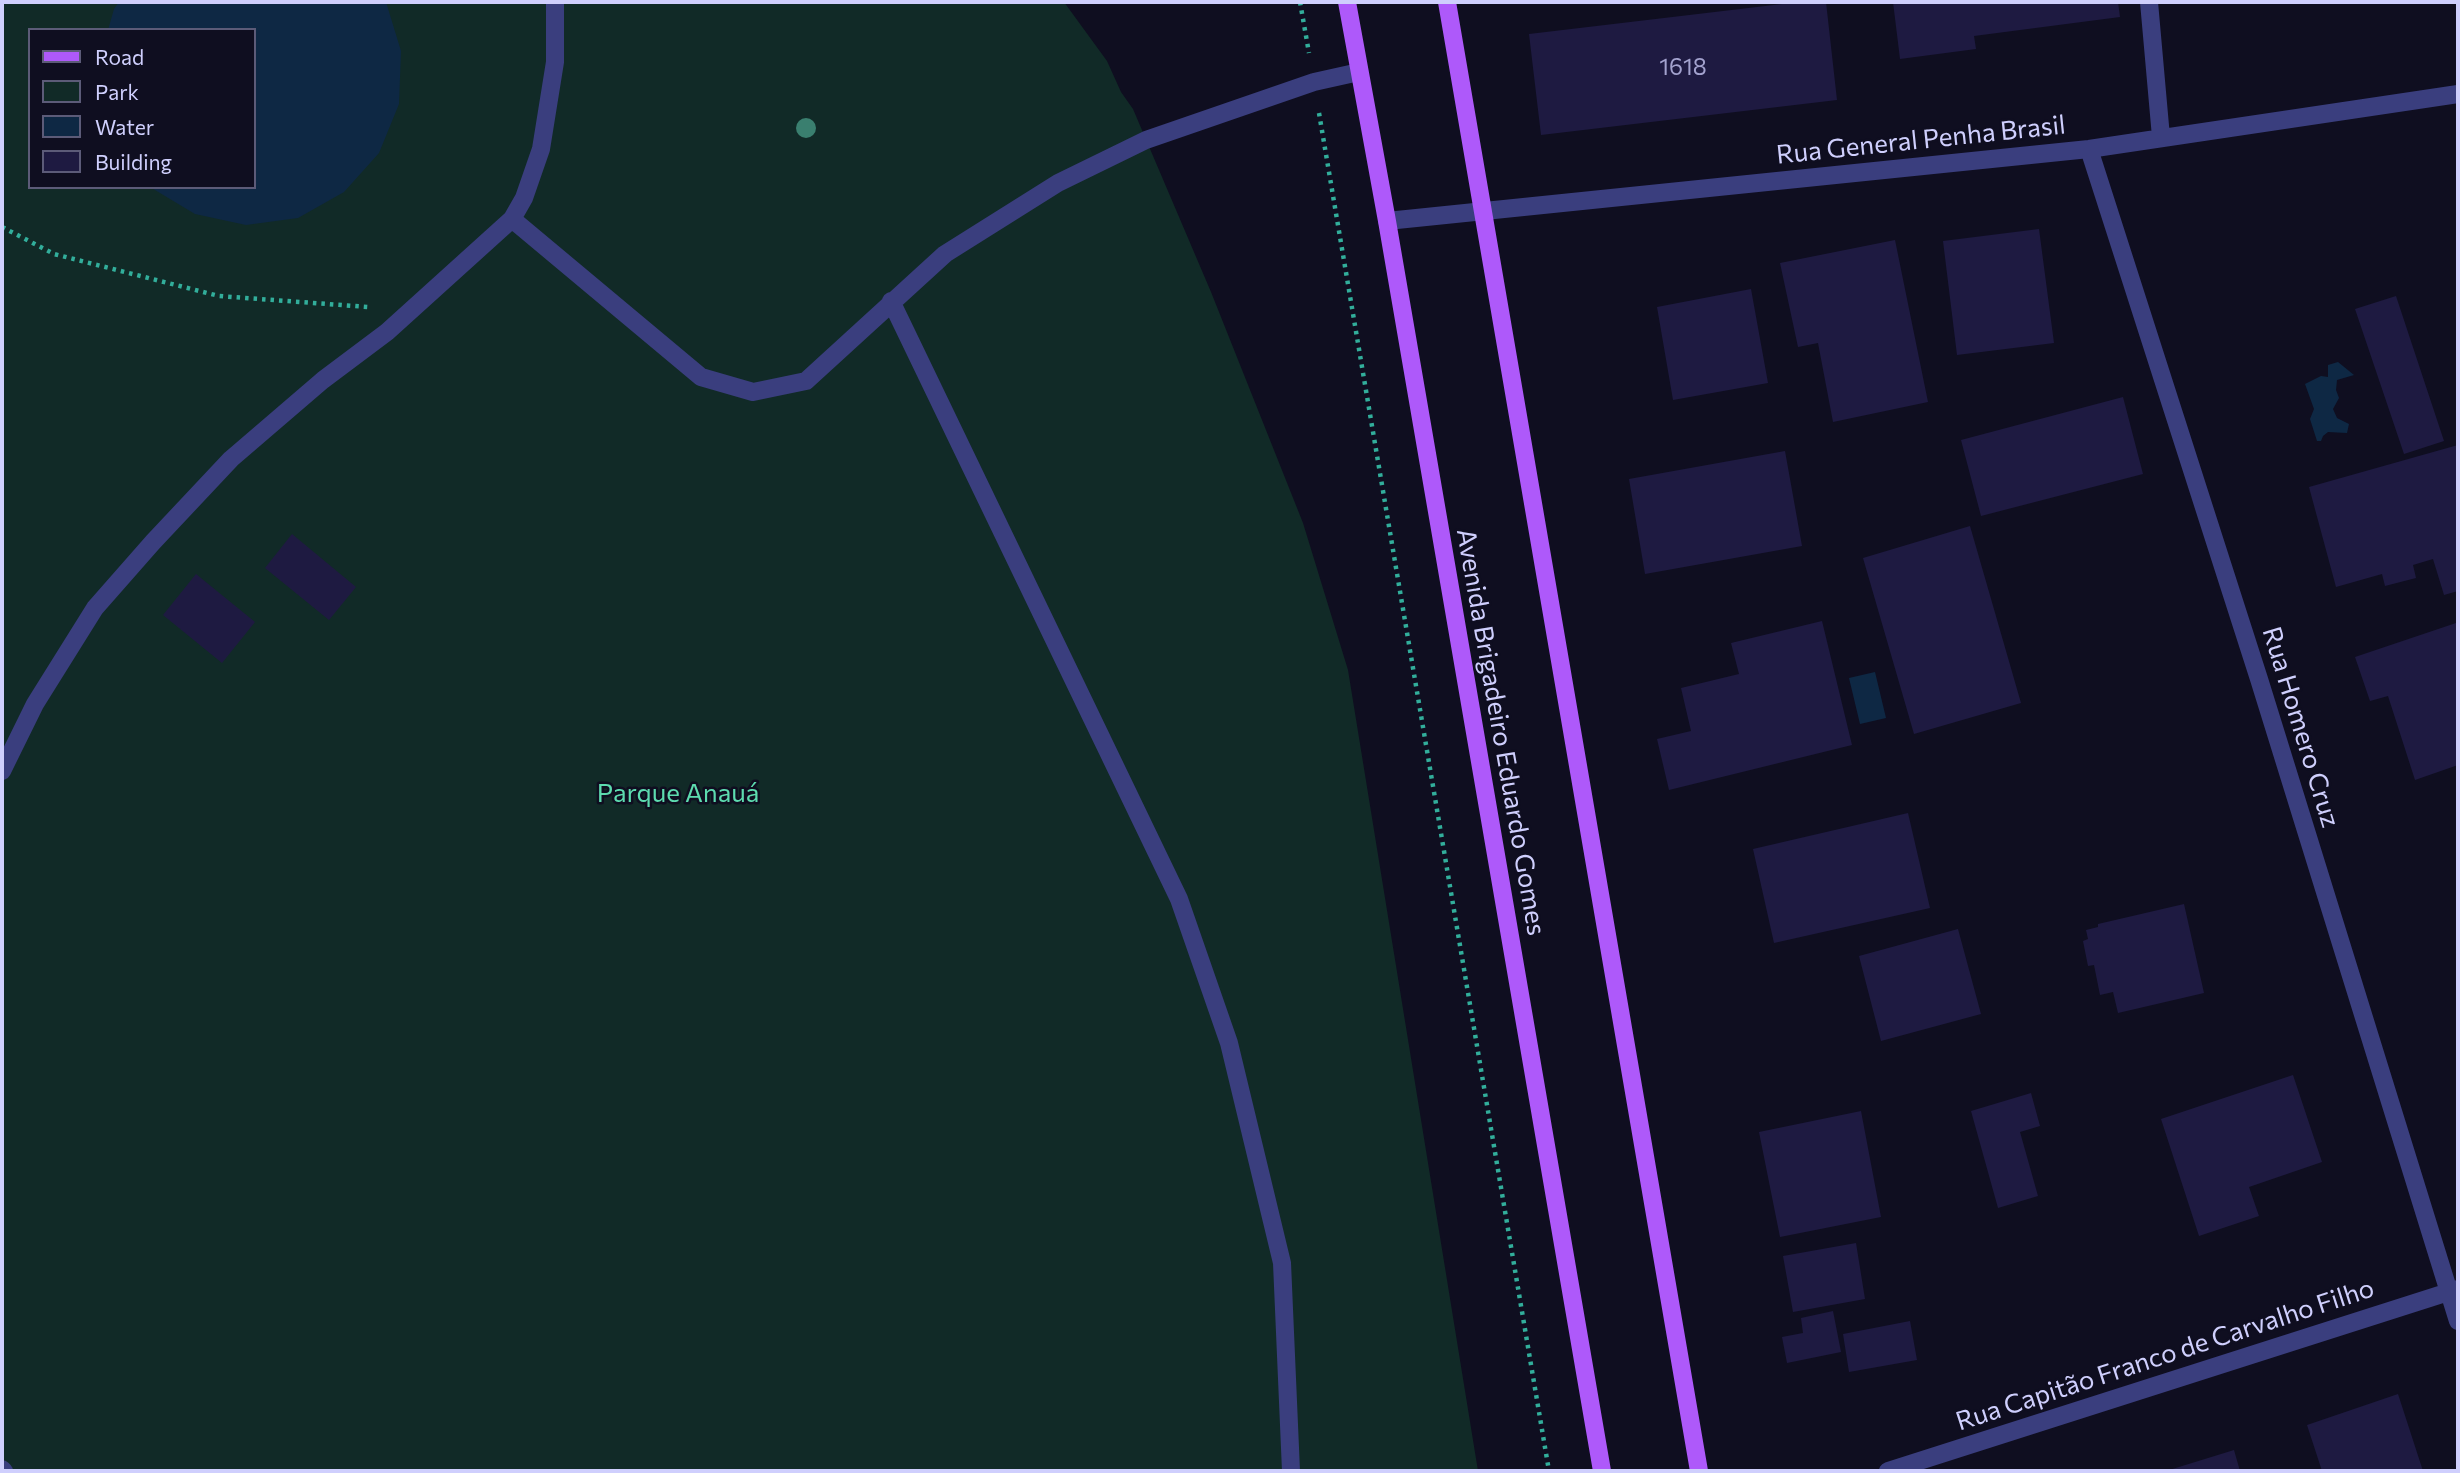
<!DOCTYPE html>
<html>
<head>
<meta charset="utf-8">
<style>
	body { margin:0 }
	#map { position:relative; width:2460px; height:1473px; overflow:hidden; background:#0f0e20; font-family:Commissioner,sans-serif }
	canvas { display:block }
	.frame { position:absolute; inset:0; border:4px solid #cfcffd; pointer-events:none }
	.legend { position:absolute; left:28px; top:28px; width:228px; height:161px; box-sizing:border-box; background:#0f0e20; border:2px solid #5c5b78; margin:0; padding:9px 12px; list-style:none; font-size:21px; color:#cfcffd }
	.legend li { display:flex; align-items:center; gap:14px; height:35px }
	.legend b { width:35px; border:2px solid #5c5b78 }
</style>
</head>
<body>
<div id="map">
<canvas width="2460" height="1473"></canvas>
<div class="frame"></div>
<ul class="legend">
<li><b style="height:9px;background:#ae59fa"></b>Road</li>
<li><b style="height:19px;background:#112a27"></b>Park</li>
<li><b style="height:19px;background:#0e2844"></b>Water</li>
<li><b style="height:19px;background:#1e1a41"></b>Building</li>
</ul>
</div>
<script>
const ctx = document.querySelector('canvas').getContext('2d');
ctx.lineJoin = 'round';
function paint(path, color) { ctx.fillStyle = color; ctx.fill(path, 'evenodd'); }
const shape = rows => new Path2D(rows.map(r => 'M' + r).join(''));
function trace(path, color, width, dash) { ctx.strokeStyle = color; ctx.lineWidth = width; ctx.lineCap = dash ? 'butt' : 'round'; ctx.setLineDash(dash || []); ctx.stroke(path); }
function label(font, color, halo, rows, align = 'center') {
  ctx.font = font + ' Commissioner,sans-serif'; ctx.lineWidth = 5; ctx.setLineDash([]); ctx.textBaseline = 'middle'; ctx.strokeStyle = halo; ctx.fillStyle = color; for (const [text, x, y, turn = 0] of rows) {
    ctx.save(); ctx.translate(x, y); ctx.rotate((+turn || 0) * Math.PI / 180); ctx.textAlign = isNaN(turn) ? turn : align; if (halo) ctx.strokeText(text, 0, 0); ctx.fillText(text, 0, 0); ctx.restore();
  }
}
paint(shape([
	[2,2,1064,2,1107,61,1121,92,1133,109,1211,292,1303,523,1348,670,1478,1471,2,1471],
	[30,30,254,30,254,187,30,187]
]), '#112a27');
paint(shape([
	[119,2,386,2,401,51,399,104,379,153,344,192,298,218,246,225,195,214,150,187,254,187,254,30,108,30,114,9],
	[2338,362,2354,375,2337,380,2336,390,2339,398,2333,409,2337,418,2349,424,2347,433,2328,432,2323,436,2321,441,2317,441,2310,419,2314,409,2305,384,2321,376,2328,377,2328,365],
	[1875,672,1886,718,1860,724,1849,678]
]), '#0e2844');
paint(shape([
	[1799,2,1826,2,1837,100,1541,135,1529,34],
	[1893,2,2118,2,2120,17,1974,36,1976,49,1900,59],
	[2039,229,2054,343,1957,355,1943,241],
	[1895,240,1928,402,1833,422,1818,343,1798,347,1780,263],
	[1751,289,1768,383,1673,400,1657,307],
	[2396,296,2444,441,2404,454,2355,309],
	[2123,397,2143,474,1981,516,1961,440],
	[2458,445,2458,591,2444,595,2433,559,2413,565,2416,578,2385,586,2382,574,2336,587,2309,487],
	[1785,451,1802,546,1645,574,1629,479],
	[1970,526,2021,703,1914,734,1863,558],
	[292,534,356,587,329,620,265,568],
	[196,574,255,622,222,663,163,615],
	[1822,621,1852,745,1669,790,1657,739,1691,731,1681,688,1739,674,1731,643],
	[2456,623,2458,629,2458,765,2415,780,2388,696,2370,701,2355,657],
	[1908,813,1930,908,1774,943,1753,849],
	[2184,904,2204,993,2118,1013,2113,992,2100,995,2094,965,2088,966,2083,941,2088,939,2086,930,2098,927,2098,924],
	[1958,929,1981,1014,1881,1041,1859,956],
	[2293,1075,2322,1162,2249,1187,2259,1216,2199,1236,2161,1119],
	[2031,1093,2040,1126,2020,1132,2038,1196,1998,1208,1971,1111],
	[1861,1111,1881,1217,1780,1237,1759,1132],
	[1856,1243,1865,1299,1793,1312,1783,1256],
	[1833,1311,1841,1352,1787,1363,1782,1337,1803,1333,1801,1318],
	[1910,1321,1917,1360,1849,1372,1843,1334],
	[2398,1394,2423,1471,2322,1471,2307,1425],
	[2234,1450,2240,1471,2166,1471]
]), '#1e1a41');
trace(shape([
	[1300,2,1309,53],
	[1319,113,1549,1471],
	[2,227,54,254,219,296,368,307]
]), '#32ae9b', 4.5, [3.5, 5]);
trace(shape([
	[2149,2,2161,137],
	[2089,149,2259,679,2458,1321],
	[512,219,701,377,753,392,806,381,945,254,1058,183,1146,140,1314,82,1359,72],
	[1387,221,2089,149,2458,94],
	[891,301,1179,899,1229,1043,1282,1263,1291,1471],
	[2,771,35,704,95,608,153,542,231,459,323,380,387,332,512,219,524,198,541,149,555,62,555,2],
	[2,1469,4,1471],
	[1888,1471,2458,1289]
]), '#3a3e7e', 18);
trace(shape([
	[1347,2,1387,221,1602,1471],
	[1447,2,1699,1471]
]), '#ae59fa', 18);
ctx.fillStyle = '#3a7f6f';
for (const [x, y] of [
	[806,128]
]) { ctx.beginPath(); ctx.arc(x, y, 10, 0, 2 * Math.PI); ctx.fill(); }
label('23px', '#a3a2ce', null, [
	["1618",1683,67]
]);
label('26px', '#cfcffd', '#0f0e20', [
	["Rua General Penha Brasil",1921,140,-6],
	["Rua Homero Cruz",2301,727,73],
	["Avenida Brigadeiro Eduardo Gomes",1501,732,80],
	["Rua Capitão Franco de Carvalho Filho",2165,1355,-18]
]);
label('26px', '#5ddbaf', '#0f0e20', [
	["Parque Anauá",678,793]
]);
</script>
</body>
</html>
